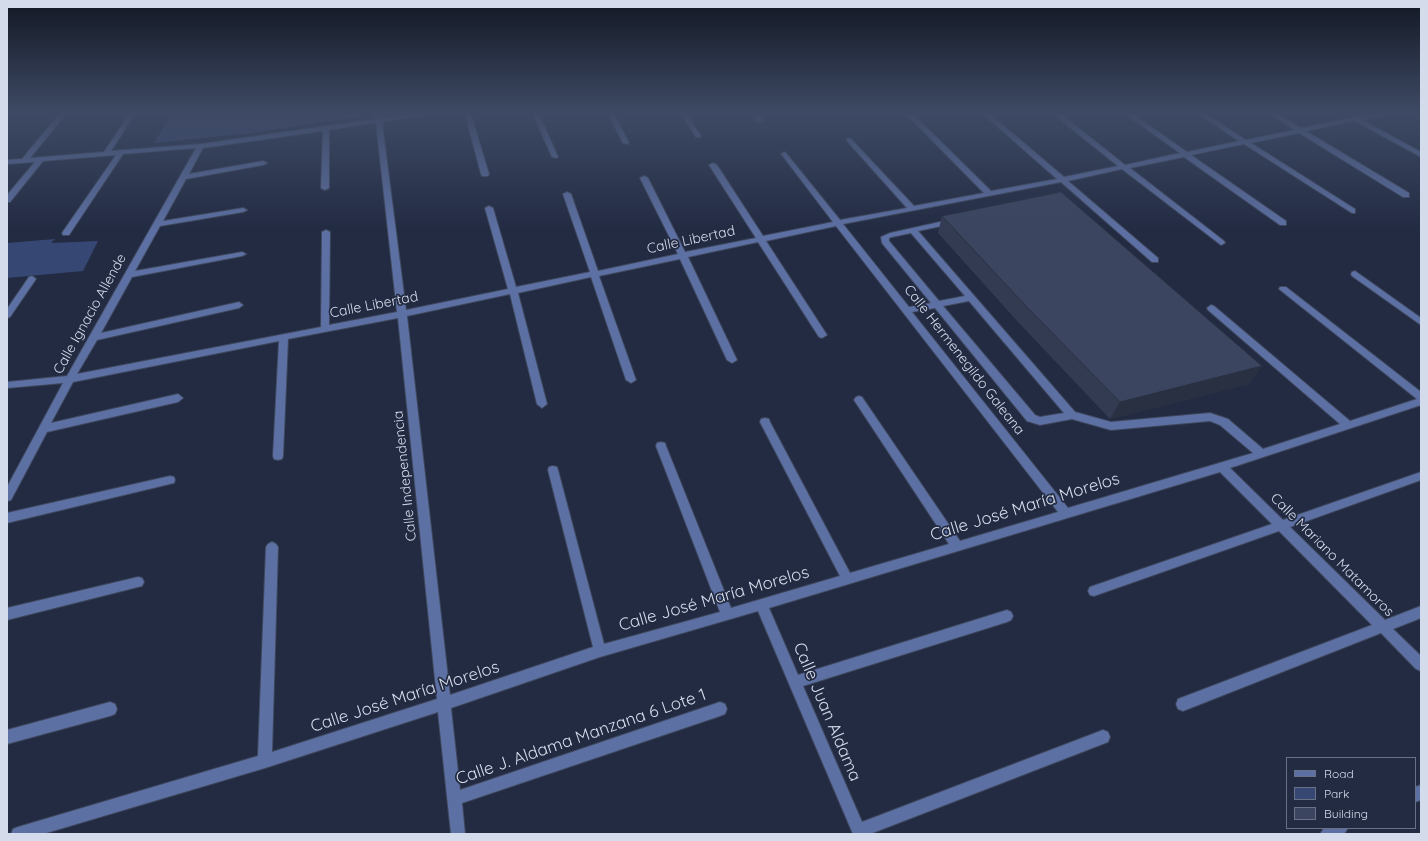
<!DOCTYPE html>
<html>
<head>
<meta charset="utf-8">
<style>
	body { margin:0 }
	#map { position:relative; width:1428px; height:841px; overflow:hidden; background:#222b42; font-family:Quicksand,sans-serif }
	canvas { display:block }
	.frame { position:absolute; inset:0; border:8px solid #d4dbeb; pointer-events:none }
	.legend { position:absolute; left:1286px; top:757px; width:130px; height:72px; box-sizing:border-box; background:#222b42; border:1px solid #697186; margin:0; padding:5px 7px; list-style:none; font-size:12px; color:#d4dbeb }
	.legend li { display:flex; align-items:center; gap:8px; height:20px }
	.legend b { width:20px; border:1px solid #697186 }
</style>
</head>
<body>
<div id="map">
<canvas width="1428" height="841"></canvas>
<div class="frame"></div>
<ul class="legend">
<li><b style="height:5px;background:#5d70a3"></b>Road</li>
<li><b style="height:11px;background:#374773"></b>Park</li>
<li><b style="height:11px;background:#3b455f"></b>Building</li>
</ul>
</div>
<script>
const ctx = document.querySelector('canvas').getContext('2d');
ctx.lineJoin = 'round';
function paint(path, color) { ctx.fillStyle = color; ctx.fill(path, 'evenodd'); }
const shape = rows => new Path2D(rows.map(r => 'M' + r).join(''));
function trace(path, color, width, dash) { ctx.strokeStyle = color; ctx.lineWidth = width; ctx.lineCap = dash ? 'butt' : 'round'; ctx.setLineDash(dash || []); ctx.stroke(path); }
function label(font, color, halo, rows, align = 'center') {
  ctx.font = font + ' Quicksand,sans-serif'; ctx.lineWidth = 3.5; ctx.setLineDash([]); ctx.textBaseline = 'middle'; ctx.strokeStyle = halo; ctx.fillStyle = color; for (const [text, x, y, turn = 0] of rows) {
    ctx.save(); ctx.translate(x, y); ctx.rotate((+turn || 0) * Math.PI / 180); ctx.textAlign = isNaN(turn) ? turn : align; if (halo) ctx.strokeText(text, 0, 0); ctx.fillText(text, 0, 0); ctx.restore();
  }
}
paint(shape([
	[171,114,363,114,363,116,253,133,154,143],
	[55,239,51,243,98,241,83,271,7,278,7,243]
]), '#374773');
const minor = shape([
	[59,114,66,114,30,158,104,152,129,114,135,114,111,151,201,144,375,119,375,114,381,114,382,118,411,114,430,114,382,122,406,310,508,289,485,208,489,206,493,208,516,287,590,272,563,194,567,192,571,194,598,271,678,254,640,178,644,176,648,178,685,252,756,238,709,165,713,163,717,165,763,236,833,222,782,155,781,154,784,152,786,153,840,220,907,208,847,141,847,139,849,138,851,139,914,206,984,193,906,114,913,114,991,191,1057,179,983,114,990,114,1064,177,1118,166,1053,114,1061,114,1125,165,1180,153,1125,114,1133,114,1187,152,1239,141,1198,114,1206,114,1246,140,1294,130,1270,114,1278,114,1301,128,1351,118,1354,116,1384,114,1362,120,1421,152,1421,157,1355,121,1306,131,1409,193,1409,197,1403,197,1299,133,1251,143,1355,209,1355,213,1352,213,1244,144,1191,155,1286,221,1286,225,1280,225,1184,157,1130,168,1224,241,1225,243,1221,245,1122,169,1068,181,1158,258,1158,262,1152,262,1061,182,843,224,909,307,931,303,882,243,881,237,890,233,953,219,956,219,956,223,918,231,1075,412,1111,422,1210,413,1228,419,1263,449,1340,424,1208,310,1207,308,1211,305,1214,306,1350,421,1417,399,1279,289,1280,287,1286,287,1421,392,1421,405,1230,468,1283,520,1421,472,1421,480,1290,527,1385,620,1421,606,1421,618,1393,629,1421,656,1421,671,1416,669,1381,633,1183,711,1178,709,1176,704,1178,699,1372,625,1279,531,1094,596,1090,595,1088,591,1090,587,1272,524,1220,472,769,608,798,675,1007,610,1011,612,1013,616,1011,620,1007,622,803,686,862,822,1103,730,1108,732,1110,737,1108,742,870,834,853,834,758,611,600,657,451,708,460,790,720,702,725,704,727,709,725,714,720,716,462,803,465,834,451,834,438,712,265,768,43,834,11,834,13,829,18,827,258,756,266,547,268,544,272,542,276,544,278,547,272,752,437,699,398,318,288,339,283,456,282,459,278,460,274,459,273,456,279,341,73,382,51,423,178,394,183,398,178,402,47,432,11,500,7,501,7,487,63,383,7,388,7,382,67,376,196,148,123,154,69,235,63,235,62,233,116,155,43,161,10,202,7,202,7,195,35,162,7,164,7,160,22,159,59,114],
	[376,123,397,312,329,325,330,232,326,230,322,232,321,327,77,374,97,340,239,308,243,305,239,302,101,333,132,277,242,256,246,254,242,252,135,271,160,226,243,212,247,210,243,208,163,221,186,179,263,165,267,163,263,161,189,174,203,148,323,131,321,188,325,190,329,188,329,130,376,123],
	[836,226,1058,512,960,541,862,397,859,396,856,397,854,400,856,403,949,544,850,573,770,422,769,419,765,418,761,419,760,422,840,576,731,608,666,446,665,443,661,442,657,443,656,446,720,612,604,644,558,470,557,467,553,466,549,467,548,470,593,647,450,695,407,316,510,294,537,404,542,408,547,404,518,293,591,277,626,380,631,383,636,380,599,276,680,259,727,360,732,363,737,360,688,257,758,242,819,337,822,338,827,335,766,241,836,226],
	[911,233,965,296,939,301,889,241,889,238,892,237,911,233],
	[969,301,1064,413,1040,417,1035,415,943,306,969,301],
	[935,308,1027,421,1040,425,1072,419,1111,430,1210,421,1220,425,1253,453,1068,508,912,312,935,308],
	[465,114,471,114,489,174,488,176,482,176,481,174,465,114],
	[533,114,539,114,558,157,557,158,552,157,533,114],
	[608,114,614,114,629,143,628,144,623,143,608,114],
	[681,114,687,114,701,136,700,137,696,137,681,114],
	[751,114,758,114,763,121,758,122,751,114],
	[1355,271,1421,318,1421,325,1352,276,1351,274,1352,272,1355,271],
	[32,276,36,279,10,317,7,318,7,309,29,277,32,276],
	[170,476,174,477,175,480,174,483,7,523,7,513,170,476],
	[138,577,142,578,144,582,142,586,138,587,7,620,7,608,138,577],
	[110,702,115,704,117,709,115,714,110,716,7,744,7,730,110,702],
	[1421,785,1421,800,1415,802,1415,787,1421,785],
	[1324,828,1348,828,1344,834,1320,834,1324,828]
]);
trace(minor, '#3e475d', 2);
paint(minor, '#5d70a3');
paint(shape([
	[942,216,1262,366,1249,384,1110,419,1018,322,938,233]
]), '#333b52');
paint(shape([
	[1262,366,1249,384,1110,419,1120,402]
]), '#293042');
const building = shape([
	[1061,192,1262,366,1120,402,1024,304,942,216,1061,192]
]);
paint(building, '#3b455f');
trace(building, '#293042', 1);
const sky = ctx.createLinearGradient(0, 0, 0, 232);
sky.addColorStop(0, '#131824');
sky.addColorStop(0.49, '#3e4a65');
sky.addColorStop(1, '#3e4a6500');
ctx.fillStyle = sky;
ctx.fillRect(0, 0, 1428, 232);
label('14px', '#d4dbeb', '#222b42', [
	["Calle Libertad",691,240,-12],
	["Calle Libertad",374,305,-11],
	["Calle Ignacio Allende",90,314,-61],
	["Calle Hermenegildo Galeana",964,360,52],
	["Calle Independencia",405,476,-96],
	["Calle Mariano Matamoros",1332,555,45]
]);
label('17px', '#d4dbeb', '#222b42', [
	["Calle José María Morelos",1025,507,-17],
	["Calle José María Morelos",714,599,-16],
	["Calle José María Morelos",405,697,-18],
	["Calle Juan Aldama",827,712,67],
	["Calle J. Aldama Manzana 6 Lote 1",581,737,-19]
]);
</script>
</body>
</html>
